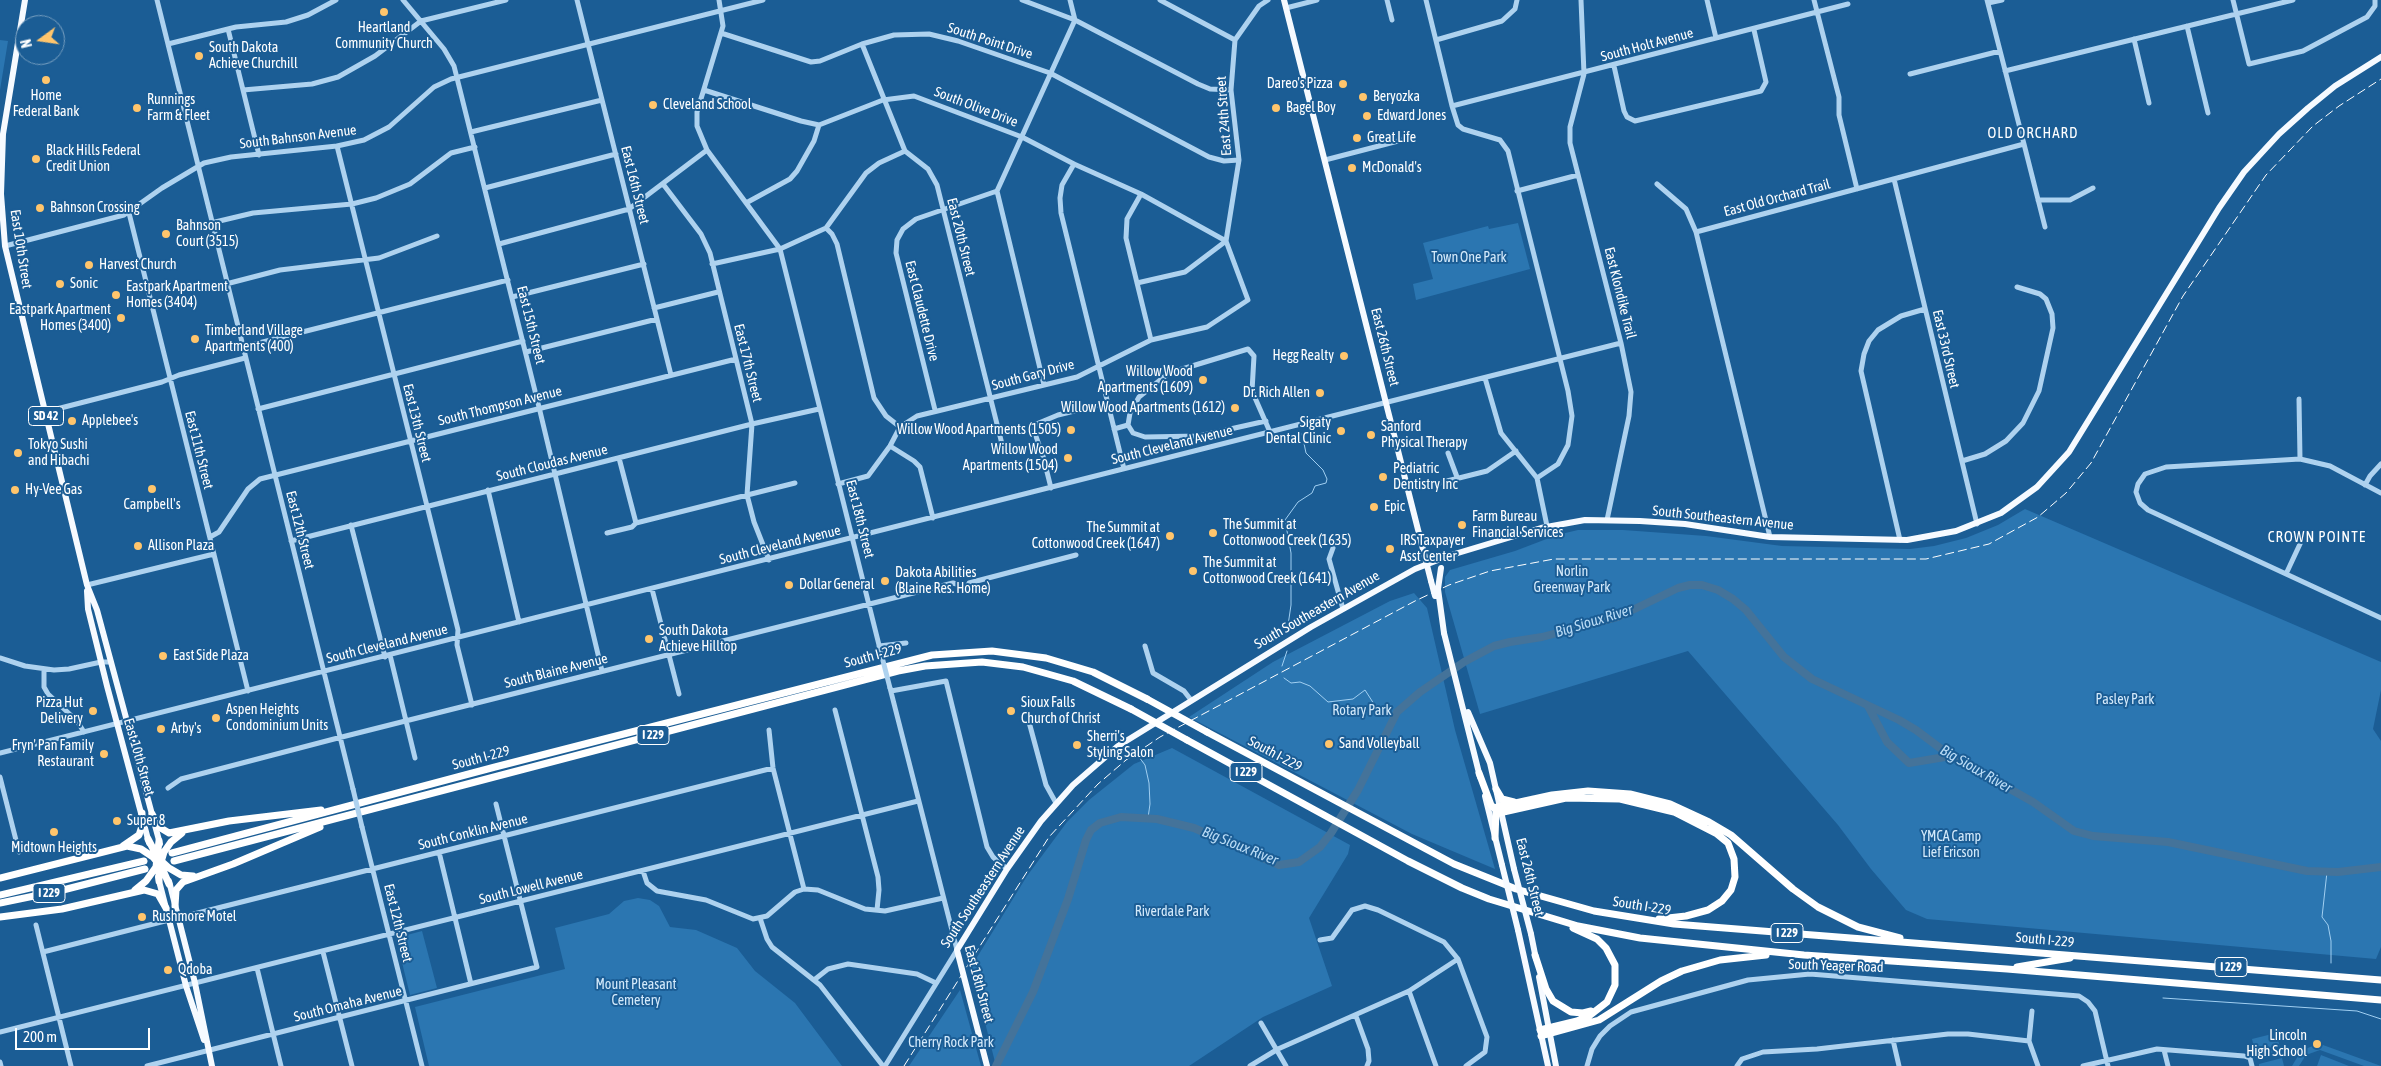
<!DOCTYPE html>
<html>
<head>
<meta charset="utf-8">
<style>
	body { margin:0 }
	#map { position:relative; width:2381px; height:1066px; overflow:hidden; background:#1b5d95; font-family:"Asap Condensed",sans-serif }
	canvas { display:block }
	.north { position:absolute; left:15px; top:15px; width:50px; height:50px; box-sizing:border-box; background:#1b5d95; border:1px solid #769ebf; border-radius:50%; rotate:256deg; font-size:14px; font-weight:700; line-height:20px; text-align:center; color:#fff }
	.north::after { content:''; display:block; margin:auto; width:18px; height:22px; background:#ffc56c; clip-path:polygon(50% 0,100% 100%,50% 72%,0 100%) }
	.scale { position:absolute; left:15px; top:1028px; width:135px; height:22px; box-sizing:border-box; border:2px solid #fff; border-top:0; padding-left:6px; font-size:15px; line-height:18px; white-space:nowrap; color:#fff; -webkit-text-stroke:4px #1b5d95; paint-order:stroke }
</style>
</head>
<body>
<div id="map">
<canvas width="2381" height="1066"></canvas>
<div class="north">N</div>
<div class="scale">200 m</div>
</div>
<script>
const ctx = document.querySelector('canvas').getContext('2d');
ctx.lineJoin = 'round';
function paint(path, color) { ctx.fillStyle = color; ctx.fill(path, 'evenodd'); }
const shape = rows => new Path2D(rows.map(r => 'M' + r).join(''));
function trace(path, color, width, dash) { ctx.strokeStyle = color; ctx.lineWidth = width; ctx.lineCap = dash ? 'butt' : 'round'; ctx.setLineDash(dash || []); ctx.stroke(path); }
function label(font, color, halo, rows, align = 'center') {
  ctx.font = font + ' "Asap Condensed",sans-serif'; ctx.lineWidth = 4; ctx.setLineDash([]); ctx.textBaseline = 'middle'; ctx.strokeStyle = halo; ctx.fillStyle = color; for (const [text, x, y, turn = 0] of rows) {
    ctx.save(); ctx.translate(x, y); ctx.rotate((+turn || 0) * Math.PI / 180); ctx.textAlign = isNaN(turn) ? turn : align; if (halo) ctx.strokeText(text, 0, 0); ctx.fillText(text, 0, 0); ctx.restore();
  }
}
paint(shape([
	[0,40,8,41,0,90],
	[1518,223,1530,269,1416,300,1413,284,1433,279,1423,243,1488,226,1489,229],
	[2025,509,2381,662,2381,690,2373,729,2381,741,2381,947,2376,959,1927,919,1906,910,1871,869,1838,825,1688,651,1480,714,1445,592,1445,577,1450,570,1515,551,1557,535,1578,530,1623,530,1706,536,1782,546,1910,549,1934,546,1966,538,1998,525],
	[1414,593,1427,608,1455,730,1495,869,1412,834,1189,717,1273,662,1390,601],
	[1172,748,1350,845,1348,854,1309,918,1332,986,1263,1017,1189,1066,996,1066,971,967,1027,876,1067,822,1089,800,1134,764],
	[638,898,650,900,659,906,670,927,696,930,737,948,755,971,795,1003,842,1066,429,1066,415,1007,565,969,555,928,609,914,624,901],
	[422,931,437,988,410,995,396,938],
	[960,990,981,1066,909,1066,915,1057],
	[2276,1033,2282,1054,2257,1060,2252,1039],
	[2317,1044,2323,1045,2381,1066,2364,1066,2320,1050,2306,1055,2299,1066,2292,1066,2301,1051],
	[2321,1055,2349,1066,2317,1066],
	[2282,1058,2284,1066,2259,1066,2259,1064]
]), '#2b76b1');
trace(shape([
	[1287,632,1291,605,1291,553,1285,520,1298,502,1312,493,1315,486,1326,483,1327,479,1323,470,1306,453,1302,434],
	[1282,666,1287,651],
	[1284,678,1291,683,1300,682,1310,686,1328,702,1353,699,1365,690,1374,704,1393,719],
	[1139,757,1145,765,1149,783,1150,804,1148,818],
	[2327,872,2322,917,2328,925,2331,941,2331,963],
	[2163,998,2357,1011,2381,1019]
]), '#a1cff1', 1);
trace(shape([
	[1868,706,1887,742,1909,763,1951,756],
	[996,1066,1033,992,1068,899,1086,840,1091,830,1100,823,1121,817,1157,819,1194,828,1279,865,1299,862,1320,847,1331,833,1358,790,1397,712,1420,692,1464,662,1494,646,1510,642,1542,637,1618,617,1678,588,1690,585,1702,585,1718,590,1733,599,1746,610,1784,657,1812,679,1899,720,1916,730,1948,754,2033,802,2074,831,2093,836,2168,842,2307,871,2338,872,2381,867]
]), '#44739a', 8);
trace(shape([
	[157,0,353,789],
	[403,0,444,49,454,66,539,407,602,671],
	[577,0,671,375],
	[719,0,723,26,697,112,697,126,707,150,780,249,881,653],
	[1022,0,1075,20,1198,84,1210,89,1231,90],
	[1387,0,1392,20],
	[1426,0,1452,106,1458,125,1463,129,1500,140,1508,151,1568,391,1572,416,1568,445,1558,464,1537,478],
	[1581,0,1584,74,1570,127,1570,143,1621,343,1631,392,1629,416,1607,520],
	[1707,0,1716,38],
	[1814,0,1839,97,1839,115,1857,189],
	[2233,0,2249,64,2303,51,2367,17,2375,6,2375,0],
	[1988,3,2002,0],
	[1286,8,1317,0],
	[2187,26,2208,113],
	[228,29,259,155],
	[721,33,811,62,820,61,862,44,894,35,929,34,958,41,1050,73,1209,157,1224,161,1239,160],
	[2134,39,2149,103],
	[1235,40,1259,6,1268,0],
	[1436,40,1502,21,1515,9,1517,0],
	[168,44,236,27,286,22,308,15,336,0],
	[862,44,905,151,928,169,937,185,1004,452],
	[1614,66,1624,111,1627,117,1635,121,1761,91,1766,82,1754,30],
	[2005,71,2293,0],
	[1910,74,2000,51],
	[243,90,312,84,338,77,375,56,421,21,506,0],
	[704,90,801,121,819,125,883,100,914,96,1022,137,1074,164,1141,194,1226,241,1185,272,1137,283],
	[1452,106,1848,4],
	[471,132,602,100],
	[2024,144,2045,227],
	[337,146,458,630,457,645,472,705],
	[1325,160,1402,140],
	[1074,164,1062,185,1060,198,1061,213,1124,469],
	[1894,179,1977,524],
	[663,184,701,234,710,253,752,424,747,495,754,522,769,560],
	[1657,184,1686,209,1696,232],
	[485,188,616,154],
	[997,191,1044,385],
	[1517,191,1578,175],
	[1141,194,1127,219,1126,238,1151,340],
	[2038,200,2070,200,2093,188],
	[746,203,790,179,797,171,814,141,819,125],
	[129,213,248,691],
	[211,223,253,213,352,204,376,198,410,184,451,153,475,147],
	[826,228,832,234,837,244,874,398,886,416,900,427],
	[499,244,629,209,707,150],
	[5,246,124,215,162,188,204,163,231,157,337,146,364,140,389,127,434,87,451,79,763,0],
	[712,264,780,249,826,228,866,173,879,163,905,151],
	[226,284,280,270,379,258,437,236],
	[512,297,644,264],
	[654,308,718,292],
	[243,347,508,280],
	[526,352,657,319],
	[1485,378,1501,433,1537,478,1547,526],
	[2299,399,2300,459],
	[258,409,523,341],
	[935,410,896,253,897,240,903,229,916,219,997,191,1075,20,1070,0],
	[45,412,162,382,179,375,245,358],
	[1128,425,1130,413,1139,397,1169,373,1248,349,1254,356,1252,391,1270,432],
	[1114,429,1128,425,1133,433,1145,437,1199,436,1266,421],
	[890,446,914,461,920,467,933,518],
	[1448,453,1457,477],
	[619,458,636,523],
	[1962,461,1985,454,2006,441,2023,423,2039,391,2053,328,2052,314,2046,299,2040,294,2017,287],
	[838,484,868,476,890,446,900,427,917,416,1077,377,1151,340,1207,327,1248,300,1226,241,1239,160,1231,90,1235,40,1160,0],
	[1435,484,1487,471,1516,451],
	[2365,485,2370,476,2381,464],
	[1051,488,1043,456,1033,428,1034,425,1058,415,1107,403],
	[488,490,519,622],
	[2381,493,2330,466,2300,459,2166,467,2145,474,2138,484,2136,492,2140,503,2148,510,2381,618],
	[351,525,385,657],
	[607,533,632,527,636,523,795,483],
	[210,537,219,532,248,489,260,479,736,359],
	[1770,537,1696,232,2024,144,1987,0],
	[1900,540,1861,371,1864,354,1869,341,1878,330,1901,316,1925,309],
	[291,541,752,424,819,409],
	[1333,548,1329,559,1343,609],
	[2286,574,2300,544],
	[87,585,214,554],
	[652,589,679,694],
	[879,646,906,643],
	[1145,646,1153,673,1184,691,1191,700],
	[390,655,415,758],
	[0,658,25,666,54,670,69,669,101,662,111,662],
	[44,669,44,687,48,694,77,721,84,732],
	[891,691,946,681,987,847,993,857,1007,869],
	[835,710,878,877,879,890,877,910],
	[1029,722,1046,785,1056,803],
	[769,730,773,768,804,889],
	[0,753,1621,343],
	[0,777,19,852],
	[168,788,181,779,334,739,953,583,967,587,969,583,1076,555],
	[362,827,422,1066],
	[439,852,471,984],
	[643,871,647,883,657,891,706,900,753,919,767,916,795,892,804,889,818,890,865,909,885,911,943,898],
	[178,918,773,768],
	[760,918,767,939,772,947,820,985,883,1066],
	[36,925,71,1066],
	[1320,940,1332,938,1352,910,1365,906,1378,910,1444,942,1458,959,1487,1037,1485,1052,1466,1066],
	[43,952,169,920],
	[323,952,352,1066],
	[257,968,281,1066],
	[814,980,828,969,848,964,917,974,936,983],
	[1409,991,1436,1066],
	[2032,1011,2029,1041,2038,1066],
	[1356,1016,1368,1049,1369,1061,1367,1066],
	[1261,1023,1286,1066],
	[0,1032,918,801],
	[1893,1040,1899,1066],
	[2164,1050,2168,1066],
	[0,1062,1,1066],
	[147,1066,537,967,496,804],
	[885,1066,957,950,890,688],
	[1250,1066,1278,1049,1409,991,1458,959],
	[1587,1066,1592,1049,1600,1036,1610,1026,1631,1012,1748,980,1810,974,2079,996,2088,1002,2095,1011,2108,1066],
	[1737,1066,1742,1059,1763,1052,1817,1049,1948,1034,1968,1034,2029,1041],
	[2083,1066,2157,1049,2244,1056,2250,1058,2252,1066]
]), '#aed2ef', 5);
trace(shape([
	[25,0,3,134,1,194,5,246,87,585,97,610,160,844],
	[1284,0,1431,581],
	[87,591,88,609,107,686,149,843],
	[1444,633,1480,777],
	[1468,712,1490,763,1514,869],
	[1485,796,1502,865],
	[158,877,186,986,204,1040],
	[169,881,195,983,212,1066],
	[1518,930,1548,1066],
	[1531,934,1536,959],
	[1539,977,1556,1066],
	[987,1066,957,950,1007,869,1041,821,1073,785,1118,746,1311,627,1415,569,1448,556,1541,528,1585,520,1640,521,1685,524,1770,537,1907,540,1956,531,2001,513,2037,487,2069,452,2219,208,2244,172,2279,134,2308,108,2335,86,2381,57]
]), '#f6faff', 6);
trace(shape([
	[1207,732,1454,864,1516,889,1594,911,1674,924,2381,980],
	[1187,740,1408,861,1462,888,1489,899,1578,926,1640,938,1804,955,2007,969,2381,1000],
	[1479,773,1491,805,1499,813,1566,798,1620,799,1674,812,1717,834,1728,843,1734,859,1735,877,1731,890,1722,901,1708,910,1686,916,1659,919],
	[1496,789,1502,799,1514,802],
	[1496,810,1497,807,1552,795,1588,791,1630,794,1670,804,1709,822,1731,835,1793,889,1818,907,1858,927,1900,938],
	[152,814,159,827,169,833,229,821,321,810],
	[1495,838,1496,810],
	[148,839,158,858,169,868,181,875,193,876],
	[123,846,139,835,142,826,142,813],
	[172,853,495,767,932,655,992,651,1046,658,1093,672,1147,699],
	[174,861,898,671,925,666,982,662,1023,667,1073,681,1131,709],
	[0,878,127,846,141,849,153,857,162,868,169,884],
	[159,881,159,869,164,852,171,842,182,833],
	[135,890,146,881,156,867,159,841],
	[0,895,144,861],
	[0,903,63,890,145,869],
	[175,906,176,890,183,882,233,864,320,827],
	[0,917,62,909,144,890,158,894,166,908],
	[1535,955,1546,989,1553,1001,1571,1012,1583,1013,1591,1011],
	[2017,967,2070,958],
	[1540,1030,1577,1021,1589,1016,1607,1002,1615,985,1615,965,1606,948,1597,939,1573,928],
	[1541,1036,1599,1020,1661,981,1682,971,1720,960,1766,955]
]), '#fff', 7);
trace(shape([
	[904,1066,1049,837,1098,784,1126,760,1160,737,1415,601,1449,585,1490,571,1554,559,1926,559,1989,544,2038,517,2066,493,2091,463,2183,296,2266,175,2313,126,2339,106,2381,79]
]), '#fff', 1, [9, 4]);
trace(shape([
	[881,653,890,688],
	[353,789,362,827]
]), '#aed2ef', 5);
trace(shape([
	[1441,568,1438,589,1444,633],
	[1431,581,1435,596],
	[1502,865,1518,930],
	[1514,869,1531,934]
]), '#f6faff', 6);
trace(shape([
	[1147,699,1207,732],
	[1131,709,1187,740]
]), '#fff', 7);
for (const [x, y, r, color] of [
	[384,12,5,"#ffc56c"],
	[199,56,5,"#ffc56c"],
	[46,80,5,"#ffc56c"],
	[1343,84,5,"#ffc56c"],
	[1363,97,5,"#ffc56c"],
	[653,105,5,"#ffc56c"],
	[137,108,5,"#ffc56c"],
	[1276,108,5,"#ffc56c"],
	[1367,116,5,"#ffc56c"],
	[1357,138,5,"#ffc56c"],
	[36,159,5,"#ffc56c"],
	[1352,168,5,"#ffc56c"],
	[40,208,5,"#ffc56c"],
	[166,234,5,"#ffc56c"],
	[89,265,5,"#ffc56c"],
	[60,284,5,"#ffc56c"],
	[116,295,5,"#ffc56c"],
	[121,318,5,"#ffc56c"],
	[195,339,5,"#ffc56c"],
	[1344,356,5,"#ffc56c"],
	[1203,380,5,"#ffc56c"],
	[1320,393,5,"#ffc56c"],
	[1235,408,5,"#ffc56c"],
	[72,421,5,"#ffc56c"],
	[1071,430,5,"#ffc56c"],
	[1341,431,5,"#ffc56c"],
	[1371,435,5,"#ffc56c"],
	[18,453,5,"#ffc56c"],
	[1068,458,5,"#ffc56c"],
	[1383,477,5,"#ffc56c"],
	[152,489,5,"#ffc56c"],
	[15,490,5,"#ffc56c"],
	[1374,507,5,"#ffc56c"],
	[1462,525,5,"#ffc56c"],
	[1213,533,5,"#ffc56c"],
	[1170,536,5,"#ffc56c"],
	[138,546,5,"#ffc56c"],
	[1390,549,5,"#ffc56c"],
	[1193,571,5,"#ffc56c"],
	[885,581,5,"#ffc56c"],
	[789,585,5,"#ffc56c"],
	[649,639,5,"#ffc56c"],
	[163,656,5,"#ffc56c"],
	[93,711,5,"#ffc56c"],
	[1011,711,5,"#ffc56c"],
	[216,718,5,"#ffc56c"],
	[161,729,5,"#ffc56c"],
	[1329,744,5,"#ffc56c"],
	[1077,745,5,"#ffc56c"],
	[104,754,5,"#ffc56c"],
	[117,821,5,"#ffc56c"],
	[54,832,5,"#ffc56c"],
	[142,917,5,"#ffc56c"],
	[168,970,5,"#ffc56c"],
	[2317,1044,5,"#ffc56c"]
]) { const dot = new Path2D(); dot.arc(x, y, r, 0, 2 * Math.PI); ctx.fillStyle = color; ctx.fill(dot); trace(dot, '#1b5d95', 2); }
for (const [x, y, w] of [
	[46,416,35],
	[653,735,32],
	[1246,772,32],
	[49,893,32],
	[1787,933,32],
	[2231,967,32]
]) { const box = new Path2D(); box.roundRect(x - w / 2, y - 9.5, w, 19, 4); ctx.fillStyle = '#1b5d95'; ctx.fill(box); trace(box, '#fff', 1); }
label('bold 12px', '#fff', null, [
	["SD 42",46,416],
	["I 229",653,735],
	["I 229",1246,772],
	["I 229",49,893],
	["I 229",1787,933],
	["I 229",2231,967]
]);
label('14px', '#fff', '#1b5d95', [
	["Heartland",384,28,"center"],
	["Community Church",384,44,"center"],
	["South Dakota",209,48],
	["Achieve Churchill",209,64],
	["Dareo's Pizza",1333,84,"right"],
	["Home",46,96,"center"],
	["Federal Bank",46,112,"center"],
	["Beryozka",1373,97],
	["Runnings",147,100],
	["Farm & Fleet",147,116],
	["Cleveland School",663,105],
	["Bagel Boy",1286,108],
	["Edward Jones",1377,116],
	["Great Life",1367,138],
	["Black Hills Federal",46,151],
	["Credit Union",46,167],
	["McDonald's",1362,168],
	["Bahnson Crossing",50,208],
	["Bahnson",176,226],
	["Court (3515)",176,242],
	["Harvest Church",99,265],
	["Sonic",70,284],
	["Eastpark Apartment",126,287],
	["Homes (3404)",126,303],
	["Eastpark Apartment",111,310,"right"],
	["Homes (3400)",111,326,"right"],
	["Timberland Village",205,331],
	["Apartments (400)",205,347],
	["Hegg Realty",1334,356,"right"],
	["Willow Wood",1193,372,"right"],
	["Apartments (1609)",1193,388,"right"],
	["Dr. Rich Allen",1310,393,"right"],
	["Willow Wood Apartments (1612)",1225,408,"right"],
	["Applebee's",82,421],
	["Sigaty",1331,423,"right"],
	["Dental Clinic",1331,439,"right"],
	["Sanford",1381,427],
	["Physical Therapy",1381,443],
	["Willow Wood Apartments (1505)",1061,430,"right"],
	["Tokyo Sushi",28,445],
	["and Hibachi",28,461],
	["Willow Wood",1058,450,"right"],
	["Apartments (1504)",1058,466,"right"],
	["Pediatric",1393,469],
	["Dentistry Inc",1393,485],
	["Hy-Vee Gas",25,490],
	["Campbell's",152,505,"center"],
	["Epic",1384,507],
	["Farm Bureau",1472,517],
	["Financial Services",1472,533],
	["The Summit at",1223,525],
	["Cottonwood Creek (1635)",1223,541],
	["The Summit at",1160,528,"right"],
	["Cottonwood Creek (1647)",1160,544,"right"],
	["IRS Taxpayer",1400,541],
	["Asst Center",1400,557],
	["Allison Plaza",148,546],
	["The Summit at",1203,563],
	["Cottonwood Creek (1641)",1203,579],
	["Dakota Abilities",895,573],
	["(Blaine Res. Home)",895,589],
	["Dollar General",799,585],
	["South Dakota",659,631],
	["Achieve Hilltop",659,647],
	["East Side Plaza",173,656],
	["Pizza Hut",83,703,"right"],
	["Delivery",83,719,"right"],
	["Sioux Falls",1021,703],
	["Church of Christ",1021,719],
	["Aspen Heights",226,710],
	["Condominium Units",226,726],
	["Arby's",171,729],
	["Sherri's",1087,737],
	["Styling Salon",1087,753],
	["Sand Volleyball",1339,744],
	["Fryn' Pan Family",94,746,"right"],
	["Restaurant",94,762,"right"],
	["Super 8",127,821],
	["Midtown Heights",54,848,"center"],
	["Rushmore Motel",152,917],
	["Qdoba",178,970],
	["Lincoln",2307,1036,"right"],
	["High School",2307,1052,"right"]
], 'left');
label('14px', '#fff', '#1b5d95', [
	["South Point Drive",990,41,18],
	["South Holt Avenue",1647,45,-15],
	["South Olive Drive",976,107,21],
	["East 24th Street",1224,116,-94],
	["South Bahnson Avenue",298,137,-7],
	["East 16th Street",635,185,76],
	["East Old Orchard Trail",1777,198,-15],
	["East 20th Street",961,237,76],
	["East 10th Street",21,249,81],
	["East Klondike Trail",1620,293,76],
	["East Claudette Drive",922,311,76],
	["East 15th Street",531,325,76],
	["East 26th Street",1385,347,76],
	["East 33rd Street",1946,349,77],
	["East 17th Street",748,363,76],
	["South Gary Drive",1033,375,-15],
	["South Thompson Avenue",500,406,-14],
	["East 13th Street",417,423,76],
	["South Cleveland Avenue",1172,445,-14],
	["East 11th Street",199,450,76],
	["South Cloudas Avenue",552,463,-14],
	["South Southeastern Avenue",1723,518,6],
	["East 18th Street",860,519,76],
	["East 12th Street",300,530,76],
	["South Cleveland Avenue",780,545,-14],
	["South Southeastern Avenue",1317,610,-30],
	["South Cleveland Avenue",387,644,-14],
	["South I-229",873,656,-15],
	["South Blaine Avenue",556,671,-14],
	["South I-229",1275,754,28],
	["East 10th Street",139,757,74],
	["South I-229",481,758,-15],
	["South Conklin Avenue",473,832,-14],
	["East 26th Street",1530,877,76],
	["South Lowell Avenue",531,887,-14],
	["South Southeastern Avenue",983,887,-57],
	["South I-229",1642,906,9],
	["East 12th Street",398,923,76],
	["South I-229",2045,940,5],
	["South Yeager Road",1836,966,2],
	["East 18th Street",979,984,75],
	["South Omaha Avenue",348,1004,-14]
]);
label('14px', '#d4eafb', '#1b5d95', [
	["Town One Park",1469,258],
	["Norlin",1572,572],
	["Greenway Park",1572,588],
	["Pasley Park",2125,700],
	["Rotary Park",1362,711],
	["YMCA Camp",1951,837],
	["Lief Ericson",1951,853],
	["Riverdale Park",1172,912],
	["Mount Pleasant",636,985],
	["Cemetery",636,1001],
	["Cherry Rock Park",951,1043]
]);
ctx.letterSpacing = '1px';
label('15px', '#fff', '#1b5d95', [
	["OLD ORCHARD",2033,133],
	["CROWN POINTE",2317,537]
]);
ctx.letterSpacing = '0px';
label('italic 15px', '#badcf6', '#1b5d95', [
	["Big Sioux River",1594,621,-17],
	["Big Sioux River",1976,769,30],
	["Big Sioux River",1240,846,22]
]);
</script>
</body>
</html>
